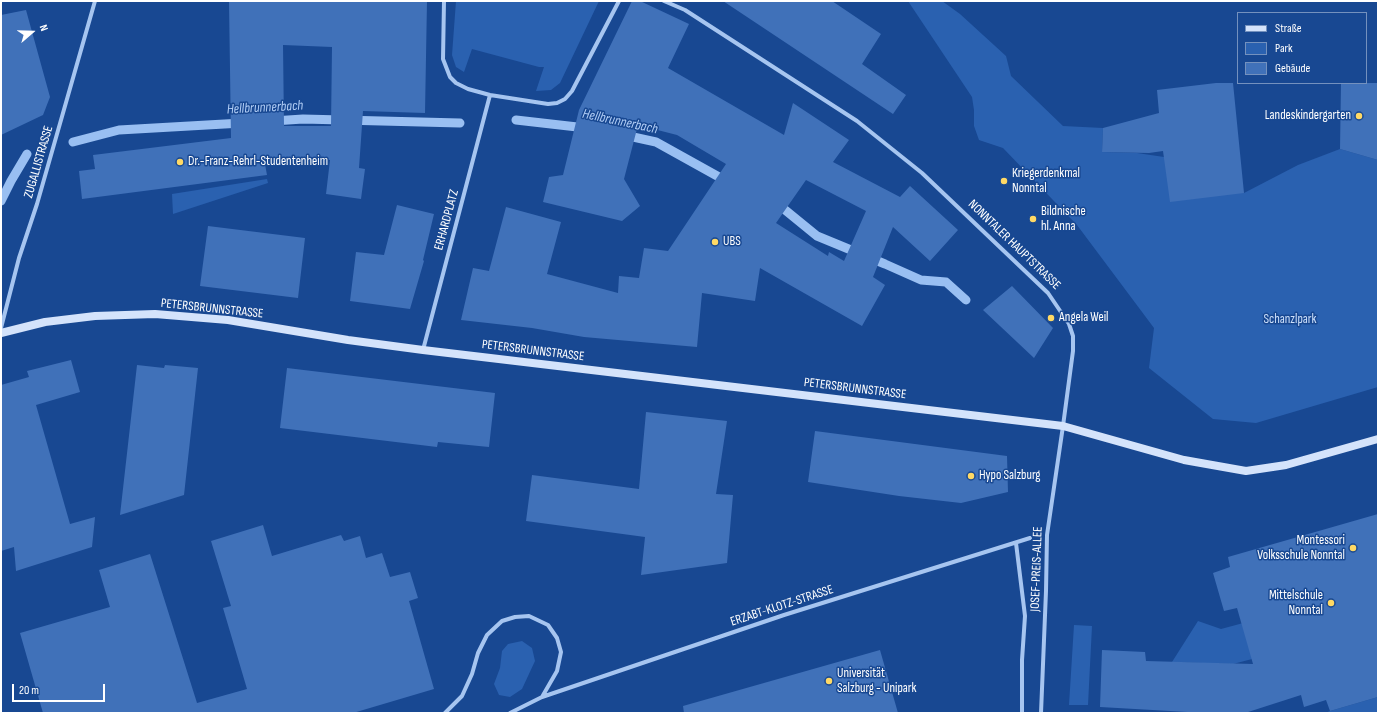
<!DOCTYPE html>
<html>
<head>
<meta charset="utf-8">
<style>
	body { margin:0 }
	#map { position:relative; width:1379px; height:714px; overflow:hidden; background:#184892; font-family:"Sofia Sans Condensed",sans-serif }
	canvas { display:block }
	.frame { position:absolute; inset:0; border:2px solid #fff; pointer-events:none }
	.legend { position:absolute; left:1237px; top:12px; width:130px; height:72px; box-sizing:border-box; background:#184892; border:1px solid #7491be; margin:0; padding:5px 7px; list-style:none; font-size:12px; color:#fff }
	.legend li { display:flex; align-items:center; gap:8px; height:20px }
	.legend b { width:20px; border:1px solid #7491be }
	.north { position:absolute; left:12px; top:12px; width:40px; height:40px; -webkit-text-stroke:3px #184892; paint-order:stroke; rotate:70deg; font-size:11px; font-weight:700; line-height:16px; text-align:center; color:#fff }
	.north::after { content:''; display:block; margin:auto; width:14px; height:18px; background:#fff; clip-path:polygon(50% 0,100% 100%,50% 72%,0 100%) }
	.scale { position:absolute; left:12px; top:684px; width:93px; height:18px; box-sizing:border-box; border:2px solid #fff; border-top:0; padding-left:5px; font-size:12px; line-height:14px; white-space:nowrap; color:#fff; -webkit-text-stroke:3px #184892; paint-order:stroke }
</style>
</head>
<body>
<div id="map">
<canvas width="1379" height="714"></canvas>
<div class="frame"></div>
<ul class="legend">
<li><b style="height:5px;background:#d4e3fb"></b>Straße</li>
<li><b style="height:11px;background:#2a61b0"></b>Park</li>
<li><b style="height:11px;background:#4071b9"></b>Gebäude</li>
</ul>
<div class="north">N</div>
<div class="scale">20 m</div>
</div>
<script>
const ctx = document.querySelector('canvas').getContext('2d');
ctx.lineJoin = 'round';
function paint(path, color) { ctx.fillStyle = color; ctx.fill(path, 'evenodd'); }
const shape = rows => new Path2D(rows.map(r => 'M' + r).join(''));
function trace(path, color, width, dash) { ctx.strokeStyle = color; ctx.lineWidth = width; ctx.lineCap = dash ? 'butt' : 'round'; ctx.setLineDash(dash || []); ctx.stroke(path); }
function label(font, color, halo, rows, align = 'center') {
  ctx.font = font + ' "Sofia Sans Condensed",sans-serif'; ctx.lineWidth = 3; ctx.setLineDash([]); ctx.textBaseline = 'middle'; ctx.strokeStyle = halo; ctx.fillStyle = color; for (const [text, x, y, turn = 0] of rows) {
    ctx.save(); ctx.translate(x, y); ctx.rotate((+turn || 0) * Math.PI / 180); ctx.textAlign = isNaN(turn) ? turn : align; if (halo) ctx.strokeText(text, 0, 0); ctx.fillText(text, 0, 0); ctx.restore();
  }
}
paint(shape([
	[456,1,599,1,560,83,551,90,536,91,544,67,539,67,472,49,464,72,456,67,452,55],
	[908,1,942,1,960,14,1006,56,1011,76,1063,126,1103,128,1102,152,1137,153,1164,157,1244,193,1298,165,1340,149,1378,160,1378,387,1256,423,1213,419,1149,368,1154,328,1077,225,1003,148,979,140,974,126,974,110,972,97],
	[267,179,268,183,173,214,172,194],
	[1198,621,1221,629,1247,622,1252,659,1233,664,1172,662],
	[1074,625,1092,626,1088,705,1069,705],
	[522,641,532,648,535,661,522,689,510,697,499,695,494,684,500,668,502,651,508,644],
	[1378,697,1378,713,1325,713,1330,711]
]), '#2a61b0');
trace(shape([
	[516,120,586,128],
	[273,121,303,119,460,123],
	[624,135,656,142,728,182],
	[73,142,119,130,242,123],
	[1,201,11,181,27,154],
	[779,205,817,236,885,264,921,280,946,282,966,300]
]), '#99bff2', 9);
paint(shape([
	[229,1,427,1,425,113,363,111,359,168,365,169,361,199,326,194,330,160,265,164,267,175,82,199,79,171,95,169,93,155,231,138],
	[283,45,332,47,331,126,284,126],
	[632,1,640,1,689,24,668,68,784,135,793,103,849,140,833,162,900,197,910,186,958,230,930,261,893,227,873,277,885,285,862,326,760,268,755,301,702,293,697,347,584,337,532,328,461,320,473,268,489,271,506,207,561,222,547,274,618,293,619,276,639,278,644,248,668,251,726,164,677,135,638,125,624,179,640,206,622,221,543,202,549,177,563,175,579,110],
	[806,180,866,211,844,261,829,252,828,256,776,223],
	[723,1,832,1,881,34,862,64,906,95,893,114],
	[26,10,50,97,43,115,1,135,1,15],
	[1216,83,1233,83,1244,193,1170,202,1163,151,1149,153,1102,152,1103,128,1159,113,1157,90],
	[1341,83,1378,83,1378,160,1340,149],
	[397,205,434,214,423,260,424,261,410,309,350,301,356,252,384,255],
	[208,226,305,238,298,298,200,286],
	[1012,286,1053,328,1034,358,983,310],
	[71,360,80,392,36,405,70,524,95,517,92,547,16,571,14,547,1,551,1,385,29,377,27,371],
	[137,365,164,368,165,365,198,368,184,495,120,515],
	[287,368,495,393,489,447,438,442,437,447,280,428],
	[646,412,727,421,716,494,733,495,727,563,641,575,645,537,526,521,532,475,639,489],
	[815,431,1007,456,1008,492,961,503,899,496,808,482],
	[1378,514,1378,697,1330,711,1326,700,1304,707,1301,695,1245,713,1205,713,1100,707,1102,650,1145,652,1146,661,1253,664,1237,608,1224,611,1213,573,1230,567,1228,557],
	[263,525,272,556,341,535,344,541,360,536,366,558,382,553,390,577,410,572,418,598,409,601,434,689,353,713,43,713,20,633,110,607,99,570,150,554,197,703,247,689,223,608,231,606,211,541],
	[880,650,898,713,684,713,683,706]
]), '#4071b9');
trace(shape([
	[444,1,443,59,450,77,456,83,468,89,490,95,548,104,557,103,565,99,572,91,619,1],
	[664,1,685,10,857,121,922,173,1048,293,1069,324,1073,336,1073,351,1063,426,1047,535,1046,591,1041,713],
	[1,328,19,258,37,204,95,1],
	[423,350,490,95],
	[1016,543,1025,616,1022,660,1022,713],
	[542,697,784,615,1030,538],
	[445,713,462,696,472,674,478,653,487,635,502,621,515,617,529,616,548,625,557,638,561,652,557,671,542,697,510,713]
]), '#a6c5f0', 4);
trace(shape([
	[1,333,45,322,95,316,155,314,228,320,348,340,423,350,1063,426,1184,460,1246,471,1286,465,1378,439]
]), '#d4e3fb', 8);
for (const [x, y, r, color] of [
	[1359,116,4,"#ffd965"],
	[180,162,4,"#ffd965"],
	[1004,181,4,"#ffd965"],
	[1033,219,4,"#ffd965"],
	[715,242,4,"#ffd965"],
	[1051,318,4,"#ffd965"],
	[971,476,4,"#ffd965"],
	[1353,548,4,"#ffd965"],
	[1331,603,4,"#ffd965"],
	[829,681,4,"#ffd965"]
]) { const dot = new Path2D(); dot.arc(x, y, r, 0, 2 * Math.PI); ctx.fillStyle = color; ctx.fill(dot); trace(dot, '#184892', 1.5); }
label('13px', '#fff', '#184892', [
	["Landeskindergarten",1351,116,"right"],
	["Dr.-Franz-Rehrl-Studentenheim",188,162],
	["Kriegerdenkmal",1012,174],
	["Nonntal",1012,189],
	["Bildnische",1041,212],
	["hl. Anna",1041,227],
	["UBS",723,242],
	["Angela Weil",1059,318],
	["Hypo Salzburg",979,476],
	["Montessori",1345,541,"right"],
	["Volksschule Nonntal",1345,556,"right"],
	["Mittelschule",1323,596,"right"],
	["Nonntal",1323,611,"right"],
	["Universität",837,674],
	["Salzburg - Unipark",837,689]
], 'left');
label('13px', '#fff', '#184892', [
	["ZUGALLISTRASSE",39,162,-74],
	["ERHARDPLATZ",447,220,-75],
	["NONNTALER HAUPTSTRASSE",1014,245,44],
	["PETERSBRUNNSTRASSE",212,309,6],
	["PETERSBRUNNSTRASSE",533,351,7],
	["PETERSBRUNNSTRASSE",855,389,7],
	["JOSEF-PREIS-ALLEE",1037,569,-88],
	["ERZABT-KLOTZ-STRASSE",782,606,-18]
]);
label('13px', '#cde0fb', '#184892', [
	["Schanzlpark",1290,320]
]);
label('italic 14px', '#b3cff7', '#184892', [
	["Hellbrunnerbach",265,108,-3],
	["Hellbrunnerbach",620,122,12]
]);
</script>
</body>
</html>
